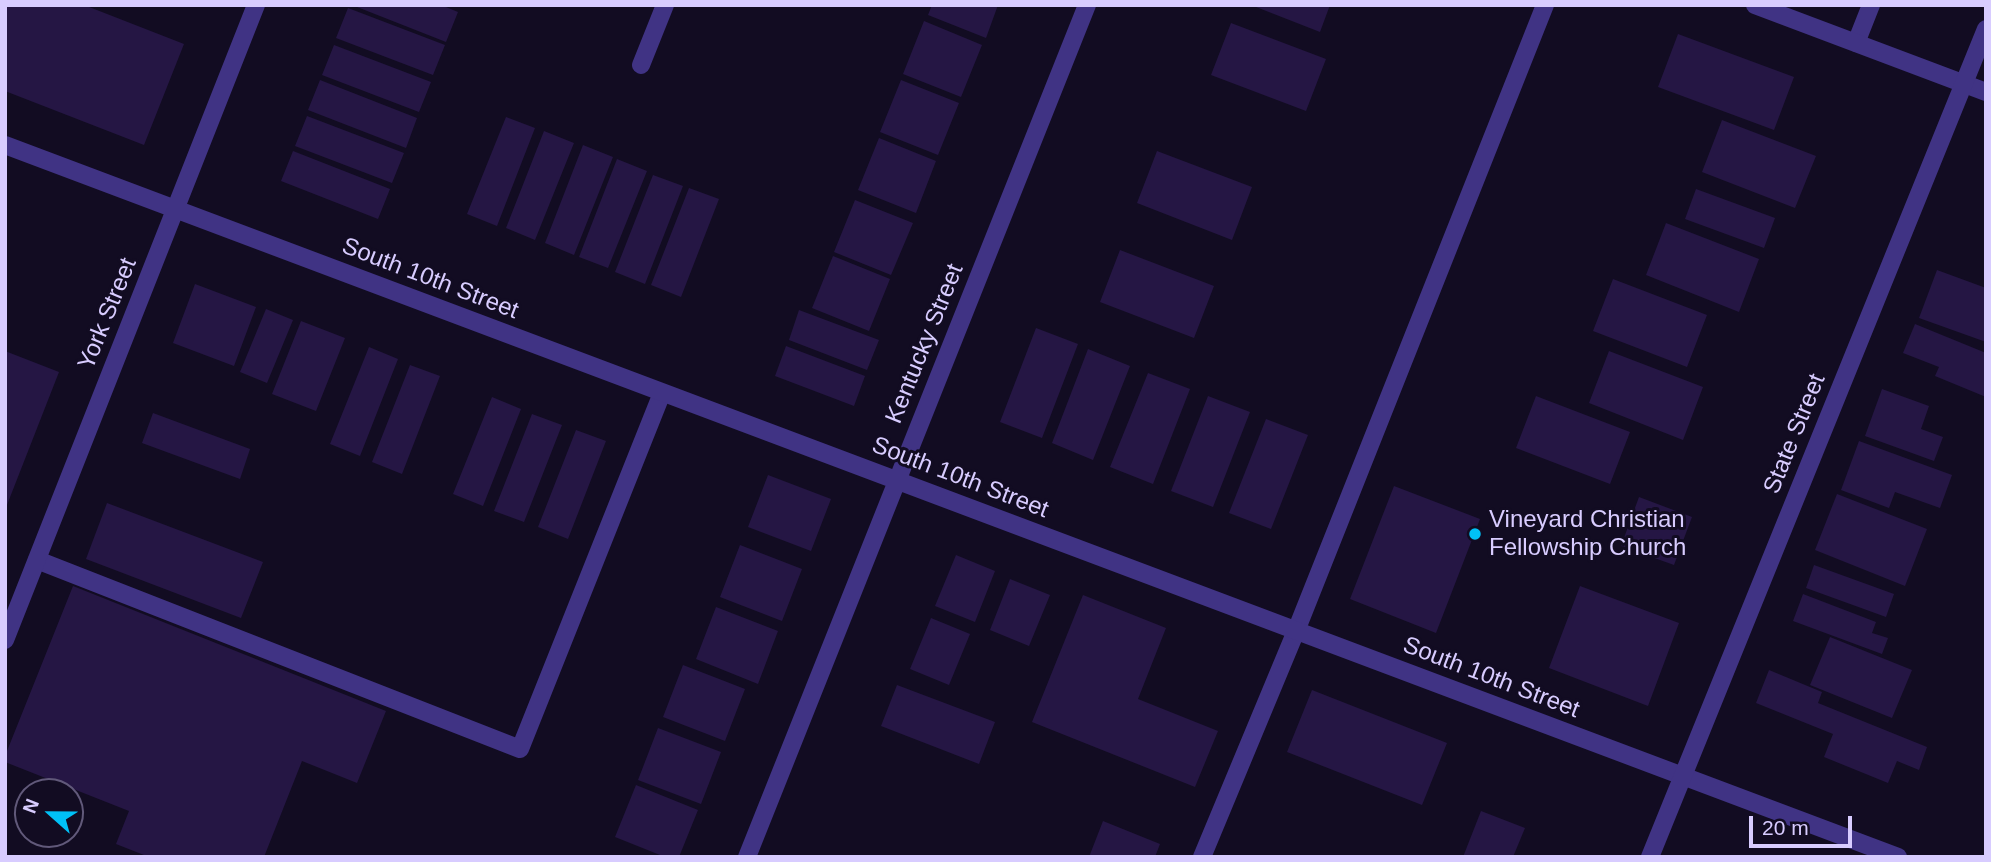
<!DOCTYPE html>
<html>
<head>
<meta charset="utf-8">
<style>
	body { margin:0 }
	#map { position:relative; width:1991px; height:862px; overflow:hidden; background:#120c22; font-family:Helvetica,sans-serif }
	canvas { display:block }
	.frame { position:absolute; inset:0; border:7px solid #d8ccff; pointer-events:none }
	.north { position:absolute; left:14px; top:778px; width:70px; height:70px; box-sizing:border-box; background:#120c22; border:2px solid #61597a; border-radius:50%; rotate:291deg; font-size:19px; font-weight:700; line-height:28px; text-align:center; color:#d8ccff }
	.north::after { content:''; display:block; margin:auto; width:24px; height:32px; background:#00c1f7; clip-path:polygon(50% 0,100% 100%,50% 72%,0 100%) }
	.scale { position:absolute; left:1749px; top:816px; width:103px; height:32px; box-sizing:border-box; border:4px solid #d8ccff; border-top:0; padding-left:9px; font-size:21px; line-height:24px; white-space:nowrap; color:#d8ccff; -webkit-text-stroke:5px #120c22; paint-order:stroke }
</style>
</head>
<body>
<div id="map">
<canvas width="1991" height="862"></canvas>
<div class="frame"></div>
<div class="north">N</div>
<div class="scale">20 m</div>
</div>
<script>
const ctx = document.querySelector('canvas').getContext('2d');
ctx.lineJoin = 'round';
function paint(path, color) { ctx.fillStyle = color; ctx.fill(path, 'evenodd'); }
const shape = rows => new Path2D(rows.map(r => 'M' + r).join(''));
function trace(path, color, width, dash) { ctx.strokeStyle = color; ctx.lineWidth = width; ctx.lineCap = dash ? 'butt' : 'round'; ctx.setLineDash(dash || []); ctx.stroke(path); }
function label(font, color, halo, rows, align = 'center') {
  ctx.font = font + ' Helvetica,sans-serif'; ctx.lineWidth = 6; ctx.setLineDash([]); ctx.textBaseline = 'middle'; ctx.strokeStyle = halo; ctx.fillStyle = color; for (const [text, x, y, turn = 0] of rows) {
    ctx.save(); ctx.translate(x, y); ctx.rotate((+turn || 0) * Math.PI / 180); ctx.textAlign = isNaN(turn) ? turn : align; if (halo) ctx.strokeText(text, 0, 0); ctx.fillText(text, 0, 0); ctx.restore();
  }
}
paint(shape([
	[5,5,84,5,184,44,144,145,5,91],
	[352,5,441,5,458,12,446,42],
	[932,5,998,5,986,38,928,15],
	[1251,5,1330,5,1320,32],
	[348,8,445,45,433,75,336,38],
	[924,21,982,45,961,97,903,74],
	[1231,23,1326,59,1306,111,1211,75],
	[1678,34,1794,77,1774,130,1658,87],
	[334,45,431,82,419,112,322,75],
	[320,80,417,118,406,148,308,110],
	[901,80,959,103,938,155,880,132],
	[307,116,404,153,392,183,295,146],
	[506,117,535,128,497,226,467,214],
	[1722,120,1816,156,1795,208,1702,172],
	[544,131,574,143,535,240,506,228],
	[879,138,936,161,916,213,858,190],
	[583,145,613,157,574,255,545,243],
	[293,151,390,189,378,219,281,181],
	[1157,151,1252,187,1232,240,1137,203],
	[617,159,647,171,608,268,579,257],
	[653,175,683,186,645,284,615,272],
	[689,188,719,199,681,297,651,285],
	[1696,189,1775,218,1764,248,1685,219],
	[855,200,913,223,891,275,834,252],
	[1666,223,1759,259,1739,312,1646,275],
	[1120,250,1214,286,1194,338,1100,302],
	[833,256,890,279,869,331,812,308],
	[1937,270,1986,288,1986,342,1919,318],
	[1613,279,1707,315,1687,367,1593,331],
	[195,284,256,307,234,366,173,343],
	[266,309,293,320,267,383,240,372],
	[799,310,879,340,867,370,789,340],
	[301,321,345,338,316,411,272,394],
	[1915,324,1986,353,1986,397,1935,376,1939,367,1903,353],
	[1036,328,1078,344,1042,438,1000,422],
	[786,346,865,376,854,406,775,376],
	[369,347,398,359,360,456,330,444],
	[1088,349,1130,366,1093,460,1052,443],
	[5,351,59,372,5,510],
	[1609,351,1703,387,1683,440,1589,403],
	[410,365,440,376,402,474,372,462],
	[1148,373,1190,389,1153,484,1110,467],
	[1882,389,1929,406,1921,429,1943,437,1934,461,1865,436],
	[1208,396,1250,412,1213,507,1171,491],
	[1536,396,1630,432,1610,484,1516,448],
	[492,397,521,409,483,506,453,494],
	[153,413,250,449,240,479,142,443],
	[532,414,562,425,524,522,494,511],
	[1266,419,1308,435,1271,529,1229,513],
	[576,430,606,441,568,539,538,527],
	[1859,441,1952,475,1940,508,1895,492,1889,508,1841,490],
	[768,475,831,499,811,551,748,527],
	[1394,486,1480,519,1436,633,1350,599],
	[1837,494,1927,529,1905,586,1815,550],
	[1639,497,1692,517,1674,565,1621,546],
	[107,503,263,562,241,618,86,559],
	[740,545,802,569,782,621,720,597],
	[956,555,995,571,975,622,935,606],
	[1814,565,1894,594,1886,617,1806,588],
	[1010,579,1050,595,1029,646,990,630],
	[73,586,386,711,357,783,302,761,264,857,149,857,116,844,129,811,5,762,5,756],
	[1580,586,1679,623,1648,706,1549,668],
	[1803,594,1876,622,1872,633,1888,638,1882,654,1793,621],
	[1083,595,1166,628,1138,699,1218,731,1195,787,1032,722],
	[716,607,778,631,758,684,696,659],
	[931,618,970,634,949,685,910,669],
	[1830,637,1912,670,1892,718,1810,685],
	[683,665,745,689,725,741,663,717],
	[1769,670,1822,692,1818,703,1927,747,1919,770,1897,761,1888,783,1824,757,1833,734,1756,703],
	[897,685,995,722,979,764,881,726],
	[1312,690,1447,743,1422,805,1287,752],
	[658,728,721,752,701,804,638,780],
	[636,785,698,810,679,857,665,857,615,837],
	[1481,811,1525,828,1513,857,1463,857],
	[1103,821,1160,844,1155,857,1089,857]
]), '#251644');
trace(shape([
	[1856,43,1871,5],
	[641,65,665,5],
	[37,560,520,749,662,393],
	[1202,857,1296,631,1545,5]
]), '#403384', 18);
trace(shape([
	[1755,5,1986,92],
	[5,145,1898,857],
	[5,640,256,5],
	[747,857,1087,5]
]), '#403384', 18);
trace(shape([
	[1650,857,1986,29]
]), '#403384', 18);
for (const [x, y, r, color] of [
	[1475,534,7,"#00c1f7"]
]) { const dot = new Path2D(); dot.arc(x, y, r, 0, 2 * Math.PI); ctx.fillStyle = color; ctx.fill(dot); trace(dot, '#120c22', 2.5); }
label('24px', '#d8ccff', '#120c22', [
	["South 10th Street",430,279,21],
	["York Street",108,314,-68],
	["Kentucky Street",925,344,-68],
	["State Street",1795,434,-68],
	["South 10th Street",960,478,21],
	["South 10th Street",1491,678,21]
]);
label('24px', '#d8ccff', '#120c22', [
	["Vineyard Christian",1489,520],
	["Fellowship Church",1489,548]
], 'left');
</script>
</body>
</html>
